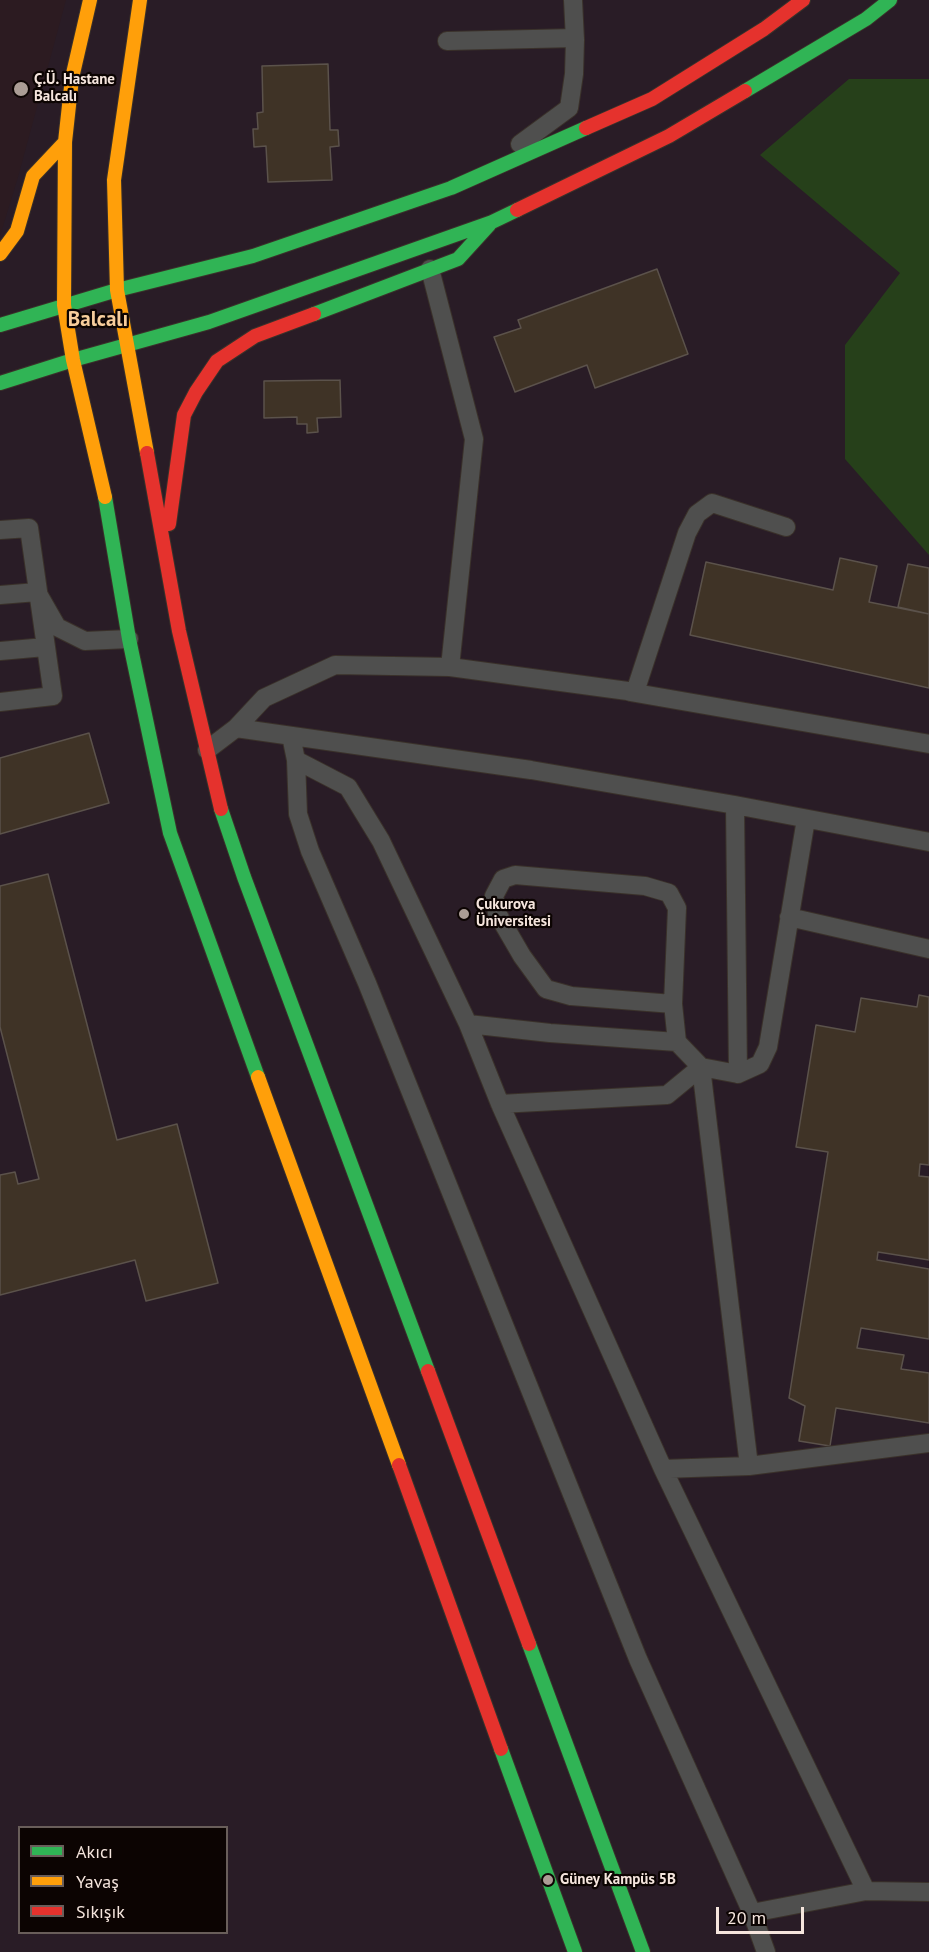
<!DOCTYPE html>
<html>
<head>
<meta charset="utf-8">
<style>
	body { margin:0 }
	#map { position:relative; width:929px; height:1952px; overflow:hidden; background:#221710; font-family:"PT Sans",sans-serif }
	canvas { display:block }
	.legend { position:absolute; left:18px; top:1826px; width:210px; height:108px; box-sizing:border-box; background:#0c0402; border:2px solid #695e5a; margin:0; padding:8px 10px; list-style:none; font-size:18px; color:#f5e5dd }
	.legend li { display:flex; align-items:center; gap:12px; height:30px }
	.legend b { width:30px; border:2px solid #695e5a }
	.scale { position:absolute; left:716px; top:1907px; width:88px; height:27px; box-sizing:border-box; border:3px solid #f5e5dd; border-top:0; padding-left:8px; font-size:18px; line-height:21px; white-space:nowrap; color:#f5e5dd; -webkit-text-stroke:4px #0c0402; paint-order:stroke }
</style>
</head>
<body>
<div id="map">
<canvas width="929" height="1952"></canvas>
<ul class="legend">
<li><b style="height:8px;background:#30b455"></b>Akıcı</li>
<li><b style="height:8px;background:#ff9f0a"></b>Yavaş</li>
<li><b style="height:8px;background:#e5322d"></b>Sıkışık</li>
</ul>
<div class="scale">20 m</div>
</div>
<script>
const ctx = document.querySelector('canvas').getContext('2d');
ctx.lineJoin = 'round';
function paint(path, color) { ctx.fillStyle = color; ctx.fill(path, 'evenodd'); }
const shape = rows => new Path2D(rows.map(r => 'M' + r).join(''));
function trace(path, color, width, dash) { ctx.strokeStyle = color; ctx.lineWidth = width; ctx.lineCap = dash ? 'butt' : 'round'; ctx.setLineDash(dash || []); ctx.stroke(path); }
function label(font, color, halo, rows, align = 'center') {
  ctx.font = font + ' "PT Sans",sans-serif'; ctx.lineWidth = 4.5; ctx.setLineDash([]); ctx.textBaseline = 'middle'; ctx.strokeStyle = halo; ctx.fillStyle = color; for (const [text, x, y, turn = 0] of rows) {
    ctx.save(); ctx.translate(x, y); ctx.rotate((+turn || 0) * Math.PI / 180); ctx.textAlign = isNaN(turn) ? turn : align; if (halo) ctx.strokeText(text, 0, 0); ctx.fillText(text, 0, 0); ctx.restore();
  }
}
paint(shape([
	[0,0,929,0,929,1952,0,1952],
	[20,1828,226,1828,226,1932,20,1932]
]), '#291c26');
paint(shape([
	[0,0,66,0,18,177,0,236]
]), '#2c1b21');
paint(shape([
	[849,79,929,79,929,555,845,459,845,345,900,273,760,155]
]), '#26401a');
const building = shape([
	[328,64,330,130,338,130,339,146,330,147,332,180,268,182,266,146,254,147,253,129,258,129,257,113,263,112,262,66,328,64],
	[657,269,688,354,595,388,587,365,515,392,494,337,521,328,518,320,657,269],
	[340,380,341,417,317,418,318,432,307,433,307,424,297,424,297,417,264,418,264,381,340,380],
	[840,558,877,566,869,602,929,614,929,688,690,635,706,562,833,590,840,558],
	[908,564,929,568,929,614,898,607,908,564],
	[89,733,109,803,0,834,0,758,89,733],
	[48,874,117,1140,177,1124,218,1283,146,1301,135,1260,0,1295,0,1175,15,1172,18,1184,39,1179,0,1027,0,886,48,874],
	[919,995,929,997,929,1165,920,1164,919,1176,929,1177,929,1260,878,1252,877,1260,929,1269,929,1339,861,1328,857,1348,904,1355,901,1369,929,1373,929,1423,836,1408,830,1446,799,1441,805,1406,789,1398,828,1152,796,1147,816,1025,855,1032,861,998,917,1007,919,995]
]);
paint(building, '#3f3326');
trace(building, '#5b524b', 1.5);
const lane = shape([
	[447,41,575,38],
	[520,144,569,108,574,74,575,40,573,0],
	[0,530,29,528,53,696,0,702],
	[0,595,37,592,57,627,85,641,129,639],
	[0,651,45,647],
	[450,667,635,692,687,533,697,514,712,503,786,527],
	[630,692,929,744],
	[236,728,264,698,335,665,450,667,474,439,430,269],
	[291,736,296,760,298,814,310,851,367,983,638,1659,752,1913,766,1952],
	[207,750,236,728,531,770,735,805,929,842],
	[296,760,348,787,381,841,468,1024,500,1104,663,1469,866,1891],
	[789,917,929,949],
	[673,1004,571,996,546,989,522,956,497,913,494,896,503,879,515,875,645,886,669,893,677,908,673,1004,677,1042,701,1067,749,1466],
	[468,1024,550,1033,677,1042],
	[738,1074,760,1064,768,1047,806,819],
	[500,1104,667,1095,701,1067,738,1074,735,805],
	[663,1469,749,1466,929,1443],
	[752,1913,866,1891,929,1892]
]);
const fast = shape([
	[745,91,866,19,890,0],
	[314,314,458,259,489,225],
	[0,325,117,290,253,256,451,188,586,128],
	[0,383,73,360,209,322,492,222,517,210],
	[105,497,129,639,170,833,258,1077],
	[221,809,244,877,428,1371],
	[529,1644,643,1952],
	[501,1749,575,1952]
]);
const slow = shape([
	[90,0,72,78,65,142,64,305,73,360,105,497],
	[140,0,114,180,117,290,147,453],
	[0,254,17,231,33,176,65,142],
	[258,1077,399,1465]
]);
const jam = shape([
	[586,128,652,99,764,29,803,0],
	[517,210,669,136,745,91],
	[147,453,179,631,221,809],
	[169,524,184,415,196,392,217,361,255,336,314,314],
	[428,1371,529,1644],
	[399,1465,501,1749]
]);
trace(lane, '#3a312a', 20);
trace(fast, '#3a312a', 16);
trace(slow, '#3a312a', 16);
trace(jam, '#3a312a', 16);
trace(lane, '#4f4f4e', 18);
trace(fast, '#30b455', 14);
trace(slow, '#ff9f0a', 14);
trace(jam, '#e5322d', 14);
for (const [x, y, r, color] of [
	[21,89,8,"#ab9d95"],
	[464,914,6,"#ab9d95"],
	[548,1880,6,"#ab9d95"]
]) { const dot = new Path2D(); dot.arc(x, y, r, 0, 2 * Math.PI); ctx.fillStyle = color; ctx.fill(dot); trace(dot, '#0c0402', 2); }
label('bold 15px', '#f5e5dd', '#0c0402', [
	["Ç.Ü. Hastane",34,80],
	["Balcalı",34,97],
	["Çukurova",476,905],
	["Üniversitesi",476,922],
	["Güney Kampüs 5B",560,1880]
], 'left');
label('bold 21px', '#f7cd9c', '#0c0402', [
	["Balcalı",98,320]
]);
</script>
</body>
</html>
